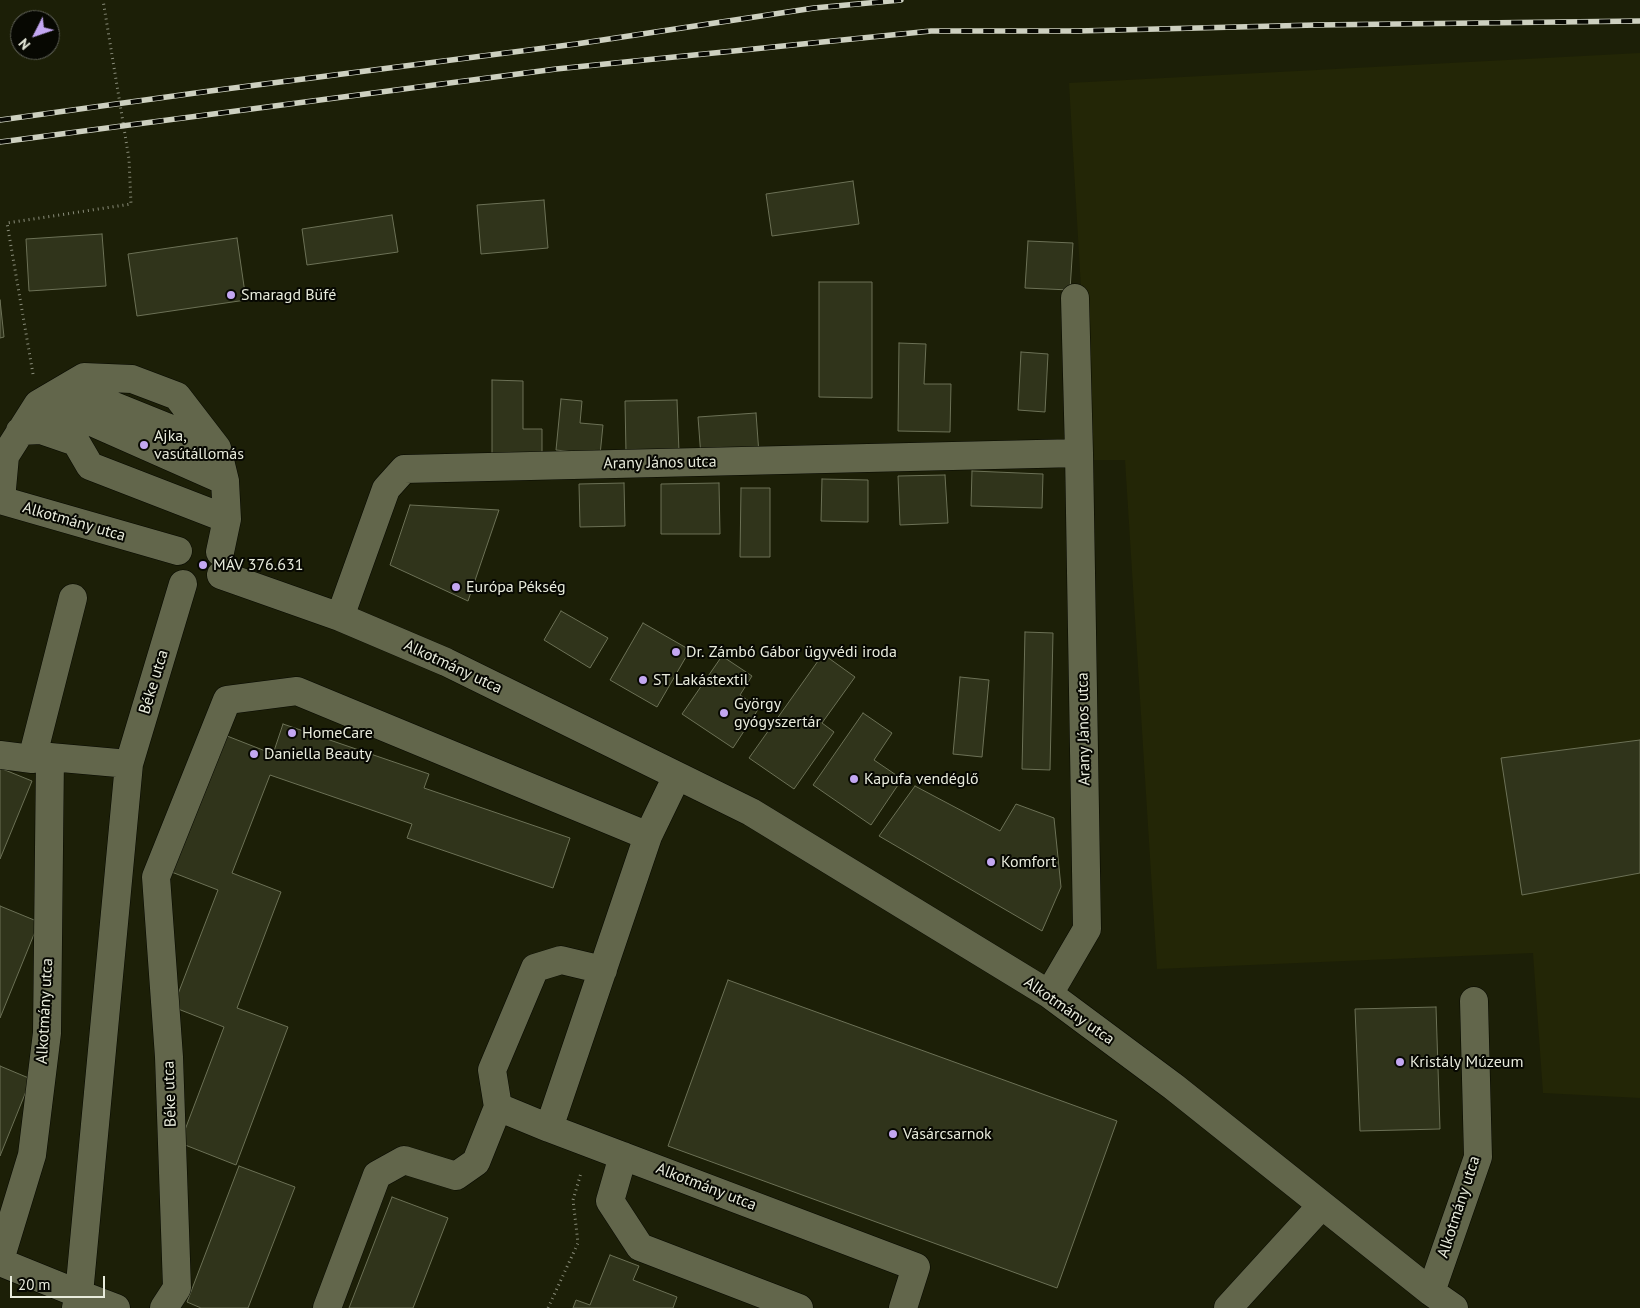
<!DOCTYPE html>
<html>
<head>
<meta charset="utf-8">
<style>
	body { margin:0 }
	#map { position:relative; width:1640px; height:1308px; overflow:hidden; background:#1c1f07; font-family:"PT Sans",sans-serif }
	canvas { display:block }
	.north { position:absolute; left:10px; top:10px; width:50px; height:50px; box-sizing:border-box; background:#070802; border:1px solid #616359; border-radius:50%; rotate:229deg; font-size:14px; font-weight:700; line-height:20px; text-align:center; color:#e8ebdc }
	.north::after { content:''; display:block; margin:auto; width:18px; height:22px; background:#c3a7f2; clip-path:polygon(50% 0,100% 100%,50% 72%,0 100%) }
	.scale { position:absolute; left:10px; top:1276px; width:95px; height:22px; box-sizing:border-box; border:2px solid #e8ebdc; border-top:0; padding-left:6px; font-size:15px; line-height:18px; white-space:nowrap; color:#e8ebdc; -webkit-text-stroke:4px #070802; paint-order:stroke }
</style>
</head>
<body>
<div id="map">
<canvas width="1640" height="1308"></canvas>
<div class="north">N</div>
<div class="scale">20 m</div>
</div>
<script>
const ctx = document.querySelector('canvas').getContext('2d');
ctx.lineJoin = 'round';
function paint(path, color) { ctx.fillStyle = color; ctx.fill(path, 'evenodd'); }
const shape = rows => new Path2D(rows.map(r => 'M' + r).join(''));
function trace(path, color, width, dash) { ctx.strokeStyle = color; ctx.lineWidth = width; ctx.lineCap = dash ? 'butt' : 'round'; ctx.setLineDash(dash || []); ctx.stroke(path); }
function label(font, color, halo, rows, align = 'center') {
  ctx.font = font + ' "PT Sans",sans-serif'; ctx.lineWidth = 4; ctx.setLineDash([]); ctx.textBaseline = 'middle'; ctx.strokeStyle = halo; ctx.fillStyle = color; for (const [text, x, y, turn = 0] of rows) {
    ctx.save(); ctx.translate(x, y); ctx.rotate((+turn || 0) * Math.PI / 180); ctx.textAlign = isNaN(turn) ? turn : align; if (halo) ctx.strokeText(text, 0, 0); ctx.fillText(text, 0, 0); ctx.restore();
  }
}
paint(shape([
	[1640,53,1640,1098,1543,1093,1533,953,1157,969,1125,460,1091,460,1069,83]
]), '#232606');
const building = shape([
	[853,181,859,224,772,236,766,194,853,181],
	[544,200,548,248,481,254,477,205,544,200],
	[392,215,398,252,307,265,302,229,392,215],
	[102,234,106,286,29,291,26,239,102,234],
	[237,238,246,300,137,316,128,254,237,238],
	[1028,241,1073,243,1070,290,1025,288,1028,241],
	[819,282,872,282,872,398,819,397,819,282],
	[0,300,4,337,0,338,0,300],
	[899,343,926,344,924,384,951,384,950,432,898,431,899,343],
	[1021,352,1048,354,1045,412,1018,410,1021,352],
	[492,380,523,381,523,429,542,429,542,463,492,463,492,380],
	[561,399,582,401,580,423,603,425,600,455,556,450,561,399],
	[677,400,679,452,626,453,625,401,677,400],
	[756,413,759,454,701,457,698,417,756,413],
	[972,471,1043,474,1042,508,971,506,972,471],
	[945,475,948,523,900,525,898,476,945,475],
	[822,479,868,480,868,522,821,521,822,479],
	[624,483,625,526,580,527,579,484,624,483],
	[719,483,720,534,661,534,661,484,719,483],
	[741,488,770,488,770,557,740,557,741,488],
	[410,505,499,510,468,601,390,565,410,505],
	[561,611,608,638,590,668,544,640,561,611],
	[643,623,690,650,657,707,610,680,643,623],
	[1025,632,1053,633,1050,770,1022,769,1025,632],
	[823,654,855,677,822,723,834,732,794,789,749,758,823,654],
	[722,656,752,676,740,695,759,708,733,748,682,714,722,656],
	[960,677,989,680,982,757,953,754,960,677],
	[863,713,892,733,874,760,902,779,871,825,813,785,863,713],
	[283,724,429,774,424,788,570,838,553,888,407,838,412,824,270,775,232,873,281,892,237,1008,288,1027,236,1165,180,1143,224,1027,173,1007,218,890,169,871,222,734,273,754,283,724],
	[1640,740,1640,873,1522,895,1501,758,1640,740],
	[0,768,32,781,0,859,0,768],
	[915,786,1000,831,1016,804,1054,818,1061,887,1042,931,879,836,915,786],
	[0,906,39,922,0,1018,0,906],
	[728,980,1117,1121,1057,1288,668,1146,728,980],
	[1436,1007,1440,1129,1360,1131,1355,1009,1436,1007],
	[0,1066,31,1079,0,1156,0,1066],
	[239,1166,295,1187,248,1308,201,1308,187,1302,239,1166],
	[392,1197,448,1218,413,1308,349,1308,392,1197],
	[610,1255,639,1266,633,1280,677,1297,673,1308,573,1308,576,1300,590,1305,610,1255]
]);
paint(building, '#30341b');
trace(building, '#6c7156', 1);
const minor = shape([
	[1075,298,1079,453],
	[55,400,82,393,216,447],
	[27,429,69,412,225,481],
	[20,431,41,430,76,442,90,466,227,519],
	[0,500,178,551],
	[1,500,5,456,38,404,84,377,132,379,177,396,217,448,225,481,227,519,220,552],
	[221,575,340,617,446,662,751,812,1049,994,1174,1087,1431,1292,1454,1308],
	[340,617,386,489,404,469,1079,453,1087,929,1049,994],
	[0,755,32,759,50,757,47,1033,32,1155,0,1260],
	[50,757,129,764],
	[32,759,73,598],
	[648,836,677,776],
	[549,1128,498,1107,492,1070,535,968,561,960,603,970],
	[623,1156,610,1201,640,1247,799,1308],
	[0,1262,79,1294,76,1308],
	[1431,1292,1478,1157,1474,1001],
	[116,1308,79,1294,129,764,183,584],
	[164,1308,177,1288,169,1057,156,877,227,700,297,691,648,836,549,1128,916,1267,903,1308],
	[327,1308,377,1175,404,1160,456,1176,476,1162,498,1107],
	[1228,1308,1322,1205]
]);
trace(minor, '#070900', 29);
trace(shape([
	[33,374,7,223,131,204,129,159,103,0],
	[548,1308,578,1243,573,1200,581,1173]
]), '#898c79', 3, [1, 4]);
trace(minor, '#62664b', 28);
const rail = shape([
	[0,120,210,91,576,44,814,8,901,0],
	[0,142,556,69,931,31,1078,31,1316,25,1640,21]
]);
trace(rail, '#cdd0c0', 5.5);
trace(rail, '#070802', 4, [11]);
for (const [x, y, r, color] of [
	[231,295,5,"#c3a7f2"],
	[144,445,5,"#c3a7f2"],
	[203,565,5,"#c3a7f2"],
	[456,587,5,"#c3a7f2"],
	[676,652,5,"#c3a7f2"],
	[643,680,5,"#c3a7f2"],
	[724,713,5,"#c3a7f2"],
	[292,733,5,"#c3a7f2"],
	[254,754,5,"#c3a7f2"],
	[854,779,5,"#c3a7f2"],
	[991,862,5,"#c3a7f2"],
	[1400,1062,5,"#c3a7f2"],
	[893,1134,5,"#c3a7f2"]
]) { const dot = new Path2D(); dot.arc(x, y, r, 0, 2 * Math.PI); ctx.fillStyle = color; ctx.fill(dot); trace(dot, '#070802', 2); }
label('16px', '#e8ebdc', '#070802', [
	["Smaragd Büfé",241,295],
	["Ajka,",154,436],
	["vasútállomás",154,454],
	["MÁV 376.631",213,565],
	["Európa Pékség",466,587],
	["Dr. Zámbó Gábor ügyvédi iroda",686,652],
	["ST Lakástextil",653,680],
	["György",734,704],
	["gyógyszertár",734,722],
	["HomeCare",302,733],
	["Daniella Beauty",264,754],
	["Kapufa vendéglő",864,779],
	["Komfort",1001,862],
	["Kristály Múzeum",1410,1062],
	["Vásárcsarnok",903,1134]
], 'left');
label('16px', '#e8ebdc', '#070802', [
	["Arany János utca",660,463,-1],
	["Alkotmány utca",74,522,16],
	["Alkotmány utca",453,667,25],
	["Béke utca",154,682,-73],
	["Arany János utca",1084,729,-91],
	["Alkotmány utca",45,1011,-87],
	["Alkotmány utca",1069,1011,35],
	["Béke utca",170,1094,-92],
	["Alkotmány utca",706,1187,21],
	["Alkotmány utca",1459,1207,-72]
]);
</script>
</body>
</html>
